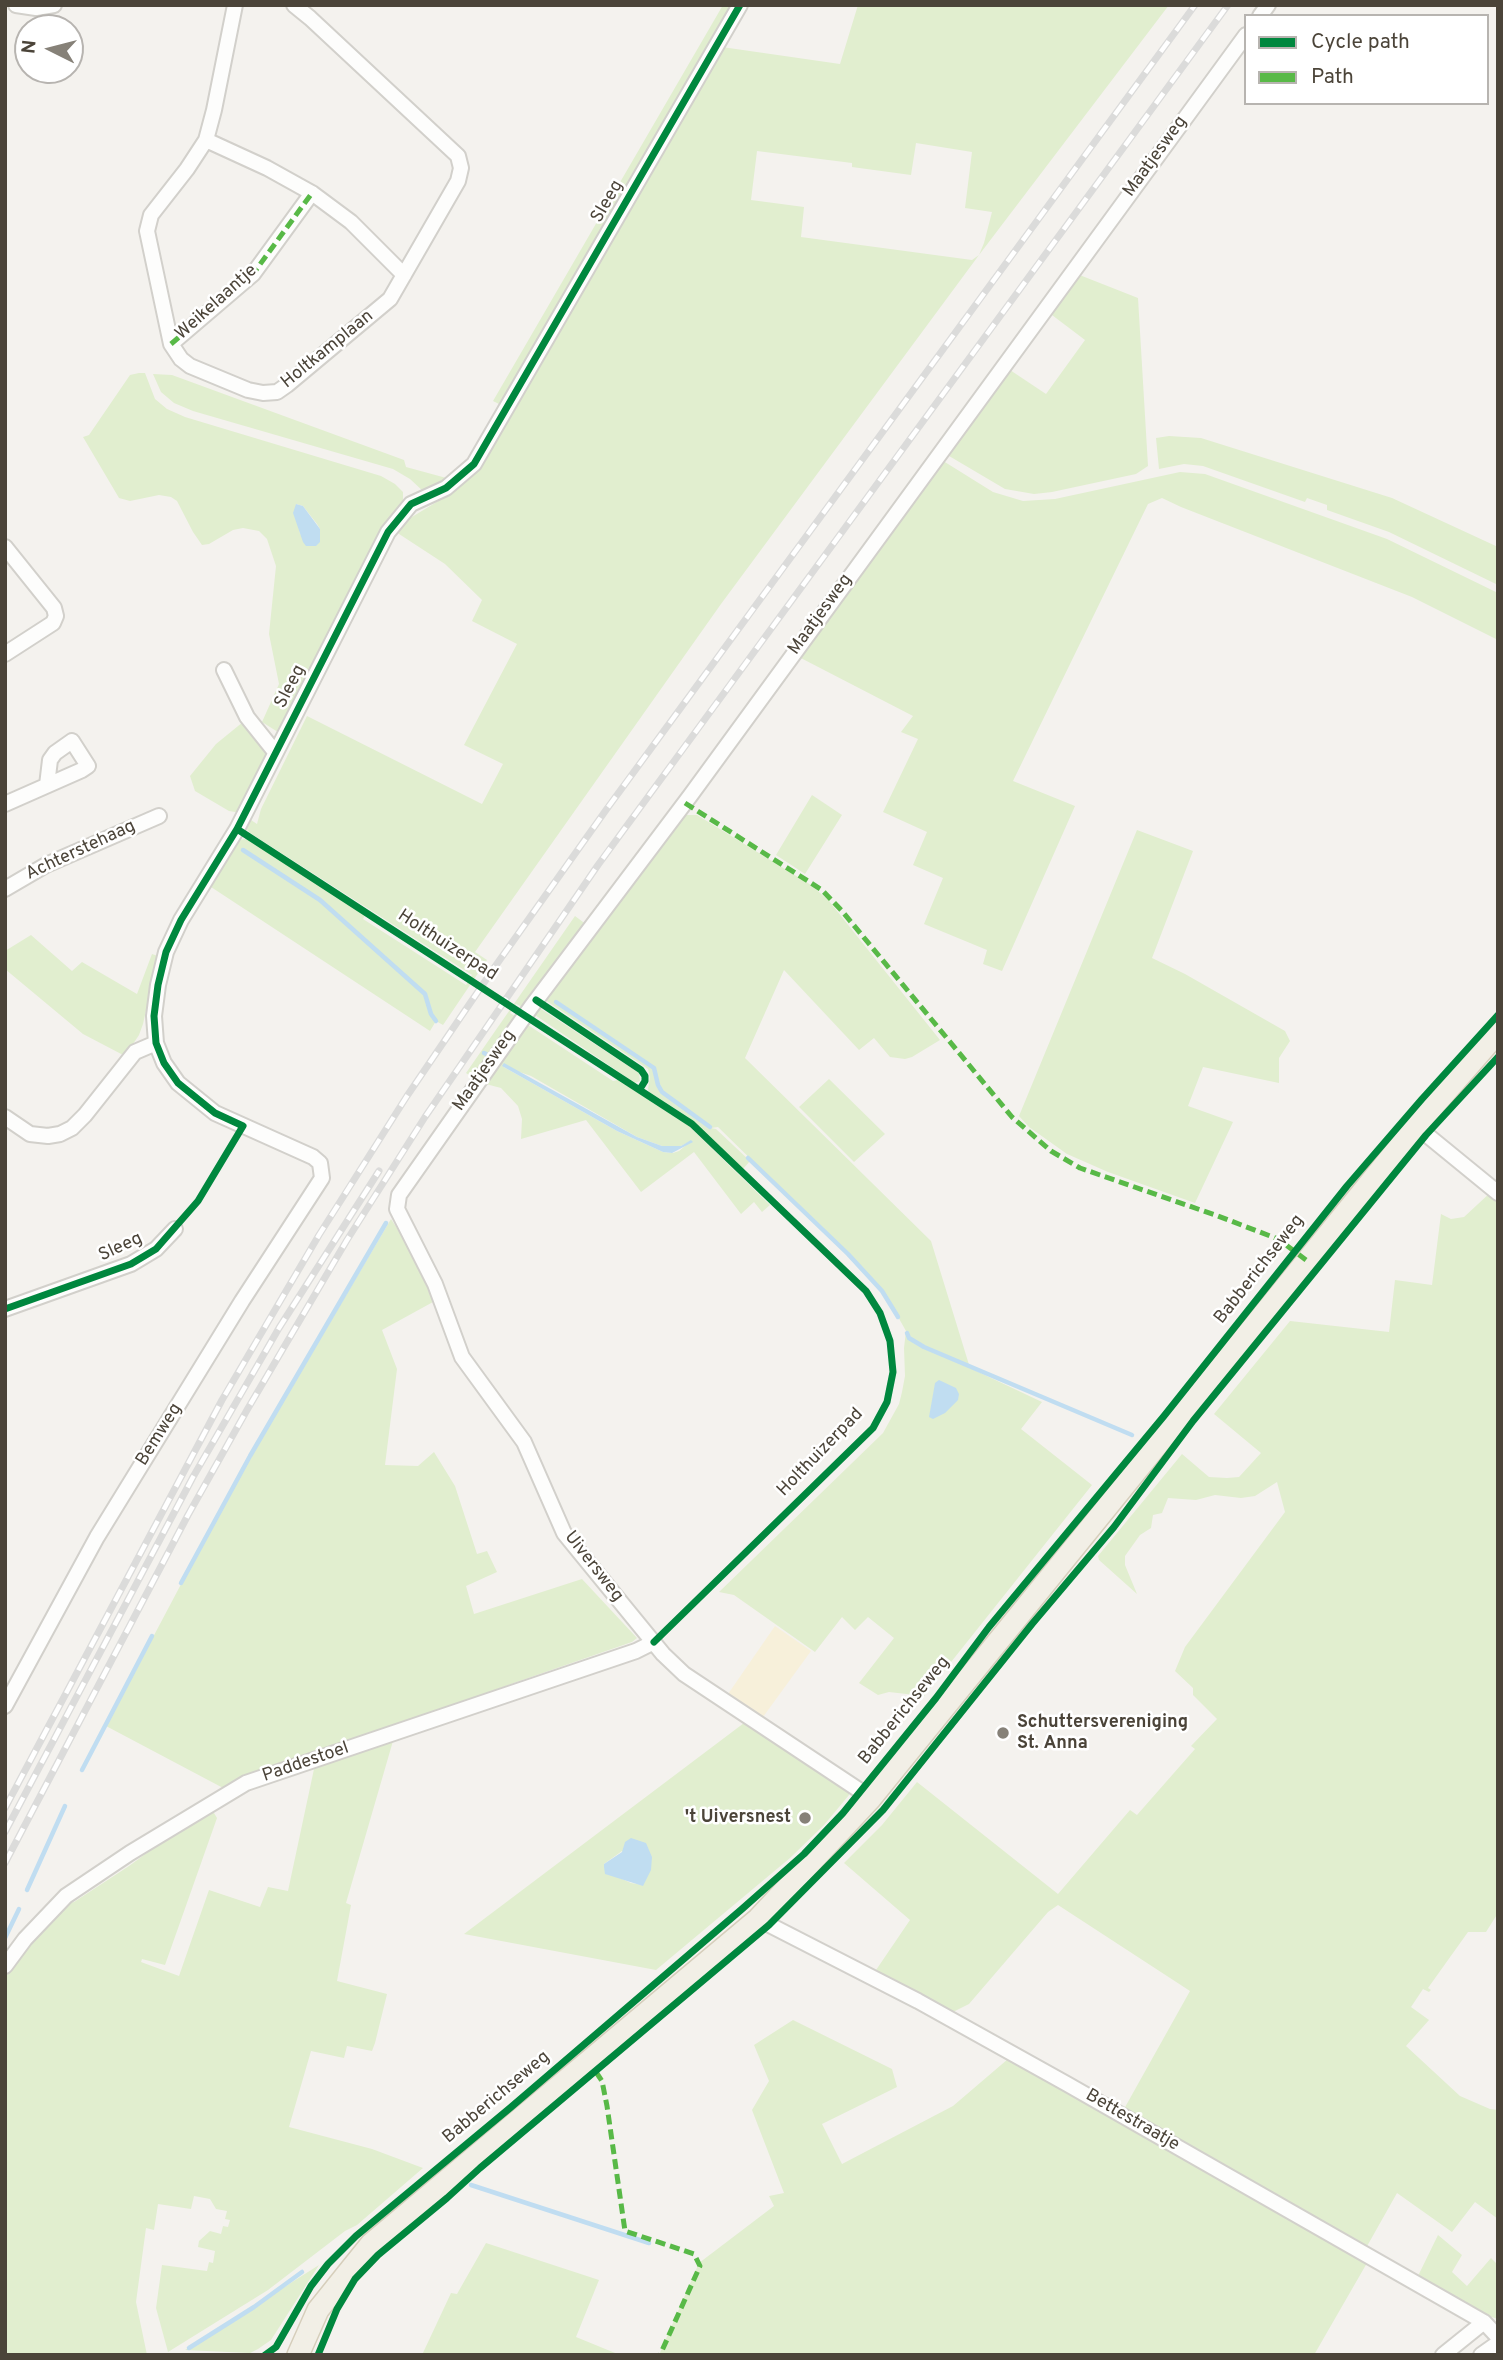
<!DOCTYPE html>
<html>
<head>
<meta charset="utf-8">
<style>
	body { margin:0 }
	#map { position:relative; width:1503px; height:2360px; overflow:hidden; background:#f4f2ee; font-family:Overpass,sans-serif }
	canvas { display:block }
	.frame { position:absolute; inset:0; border:7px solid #4b4439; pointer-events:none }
	.legend { position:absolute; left:1244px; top:14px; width:245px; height:91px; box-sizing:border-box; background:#fff; border:2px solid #b7b4b0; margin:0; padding:9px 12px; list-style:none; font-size:21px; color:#4b4439 }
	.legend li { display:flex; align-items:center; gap:14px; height:35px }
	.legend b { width:35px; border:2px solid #b7b4b0 }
	.north { position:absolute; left:14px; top:14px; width:70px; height:70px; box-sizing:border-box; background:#fff; border:2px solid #b7b4b0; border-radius:50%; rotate:276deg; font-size:19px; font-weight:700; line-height:28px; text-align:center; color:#4b4439 }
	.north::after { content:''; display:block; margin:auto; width:24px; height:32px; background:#868178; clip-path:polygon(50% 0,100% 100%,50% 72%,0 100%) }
</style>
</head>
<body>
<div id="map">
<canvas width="1503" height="2360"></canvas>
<div class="frame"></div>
<ul class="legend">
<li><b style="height:9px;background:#00873e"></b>Cycle path</li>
<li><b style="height:9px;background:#58b947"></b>Path</li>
</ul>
<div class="north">N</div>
</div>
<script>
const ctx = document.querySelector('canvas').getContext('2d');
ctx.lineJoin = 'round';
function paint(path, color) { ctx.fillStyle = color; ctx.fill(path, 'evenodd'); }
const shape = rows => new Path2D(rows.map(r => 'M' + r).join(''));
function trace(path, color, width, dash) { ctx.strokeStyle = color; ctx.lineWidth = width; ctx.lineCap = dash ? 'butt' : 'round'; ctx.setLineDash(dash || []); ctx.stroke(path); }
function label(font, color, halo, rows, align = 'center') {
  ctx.font = font + ' Overpass,sans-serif'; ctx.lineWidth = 5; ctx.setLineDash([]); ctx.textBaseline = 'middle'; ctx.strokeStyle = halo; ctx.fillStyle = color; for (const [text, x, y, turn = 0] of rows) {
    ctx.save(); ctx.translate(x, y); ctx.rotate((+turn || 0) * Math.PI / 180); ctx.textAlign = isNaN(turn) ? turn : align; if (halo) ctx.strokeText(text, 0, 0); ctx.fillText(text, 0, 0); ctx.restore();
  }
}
paint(shape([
	[723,5,737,5,505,407,493,401],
	[858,5,1169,5,979,255,721,604,475,952,487,960,443,1025,436,1021,430,1031,208,885,238,840,247,839,365,915,363,919,466,985,472,975,250,833,245,827,248,818,257,824,261,809,307,716,482,804,503,764,464,745,517,644,472,621,482,600,445,564,396,532,407,520,458,489,473,475,489,451,722,47,840,64],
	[916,143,972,152,965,208,992,212,984,243,979,255,972,260,801,237,804,207,751,200,757,151,852,163,852,167,911,175],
	[1077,274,1138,298,1148,466,1136,474,1052,492,1034,494,1005,489,944,453,1007,368,1046,394,1085,340,1048,312],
	[139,373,145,373,155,399,167,409,185,417,381,476,395,484,403,492,403,500,390,517,281,734,262,722,279,684,269,634,276,566,267,539,259,531,243,528,233,530,209,544,202,545,193,532,177,501,171,497,159,495,130,501,119,498,83,437,89,435,130,375],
	[296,504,303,506,317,524,320,529,320,542,300,534],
	[153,374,172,375,404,460,406,467,450,479,424,492,410,479,393,469,193,411,174,403,161,392],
	[1169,436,1201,438,1392,498,1498,547,1498,585,1389,532,1327,510,1327,505,1307,498,1305,502,1203,466,1184,464,1159,469,1156,438],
	[940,459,993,492,1023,501,1055,499,1180,472,1205,474,1387,539,1498,593,1498,640,1412,597,1181,507,1162,498,1148,504,1013,781,1075,806,1002,971,983,964,987,950,924,924,943,878,913,865,927,832,883,812,918,739,901,732,913,716,795,655],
	[243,722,261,740,268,758,241,813,229,811,195,791,190,776,216,744],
	[812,795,842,815,805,874,776,855],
	[682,815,697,815,811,885,829,901,940,1040,912,1057,905,1059,890,1057,874,1038,859,1050,784,970,745,1058,931,1241,970,1368,1042,1402,1021,1429,1092,1485,924,1696,889,1692,878,1695,859,1683,894,1638,868,1617,855,1630,842,1617,815,1652,734,1595,719,1592,883,1433,899,1404,902,1392,905,1376,904,1348,906,1331,884,1292,873,1279,718,1127,711,1128,716,1129,750,1161,743,1169,688,1117,649,1092,648,1089,650,1077,648,1069,545,1000],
	[1137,830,1193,851,1152,958,1185,974,1285,1031,1290,1041,1279,1058,1279,1083,1203,1067,1188,1106,1233,1122,1195,1203,1108,1172,1067,1154,1029,1127,1019,1116],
	[575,916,587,925,524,1008,516,1004,510,1013,518,1018,475,1079,466,1073],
	[31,935,72,971,82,962,137,994,152,954,158,956,143,1024,139,1035,125,1056,83,1034,5,969,5,951],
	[538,1007,639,1073,640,1081,635,1083,532,1013],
	[525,1023,613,1081,618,1080,689,1126,770,1205,762,1212,754,1202,741,1214,694,1152,641,1192,586,1120,521,1139,522,1119,518,1106,501,1088,482,1083],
	[502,1066,531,1076,637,1137,662,1146,681,1146,691,1141,679,1151,673,1153,663,1152,617,1131],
	[829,1079,885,1134,854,1162,799,1107],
	[1491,1192,1498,1198,1498,1913,1486,1932,1468,1932,1428,1988,1431,1990,1429,1992,1423,1989,1411,2007,1429,2020,1406,2046,1460,2096,1490,2109,1498,2110,1498,2219,1475,2202,1452,2232,1397,2193,1366,2248,1124,2109,1190,1991,1058,1905,1048,1912,969,2004,951,2013,874,1973,910,1920,844,1863,882,1825,917,1782,1058,1894,1130,1810,1137,1815,1195,1749,1191,1746,1217,1719,1193,1695,1193,1688,1175,1671,1185,1647,1285,1512,1277,1482,1255,1496,1241,1498,1215,1495,1196,1500,1168,1498,1162,1513,1153,1515,1151,1528,1140,1535,1125,1556,1125,1565,1137,1594,1099,1560,1098,1556,1182,1454,1209,1477,1227,1478,1239,1477,1261,1453,1214,1414,1290,1321,1389,1332,1395,1280,1432,1285,1441,1214,1451,1219,1464,1217],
	[391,1219,412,1251,433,1302,382,1330,397,1369,385,1465,418,1466,434,1452,455,1486,477,1554,487,1551,497,1572,466,1586,474,1614,582,1579,637,1638,632,1642,511,1684,225,1789,106,1726,233,1486],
	[744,1723,849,1789,849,1795,824,1825,790,1858,656,1970,464,1934],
	[622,1851,643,1885,631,1883,611,1874,604,1864],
	[393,1741,346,1903,351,1905,337,1981,387,1994,375,2043,372,2051,347,2046,344,2058,311,2051,289,2127,372,2149,423,2168,357,2225,345,2231,268,2290,168,2352,156,2308,162,2265,207,2271,209,2262,213,2263,215,2251,198,2247,199,2241,210,2231,221,2234,223,2226,228,2227,230,2220,225,2219,227,2211,216,2209,210,2199,194,2196,191,2209,158,2204,154,2230,146,2228,136,2302,147,2355,5,2355,5,1978,22,1952,66,1903,74,1902,129,1866,208,1808,211,1808,217,1818,165,1965,142,1959,141,1962,179,1976,209,1890,260,1907,268,1887,288,1891,314,1769],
	[793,2020,892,2069,897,2087,822,2124,842,2164,953,2106,1008,2059,1367,2263,1314,2355,659,2355,699,2263,774,2206,769,2196,784,2193,752,2110,769,2081,754,2045],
	[1438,2235,1462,2255,1452,2272,1467,2286,1491,2258,1498,2265,1498,2319,1482,2314,1417,2278],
	[486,2243,599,2280,576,2337,620,2355,422,2355,451,2293,457,2294],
	[319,2265,271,2340,258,2349,250,2353,185,2350]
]), '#e1eecf');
paint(shape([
	[775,1626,811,1651,763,1717,728,1694]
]), '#f7f0da');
paint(shape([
	[296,504,303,506,320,529,320,542,316,546,306,546,303,542,293,513],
	[504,1063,637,1137,662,1146,681,1146,691,1140,693,1142,672,1153,663,1152,617,1131,502,1066],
	[939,1380,956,1388,959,1394,958,1400,945,1413,933,1419,929,1417,935,1383],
	[631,1838,646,1843,652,1857,651,1870,643,1886,605,1874,604,1867,604,1864,622,1852,625,1842]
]), '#c0ddf1');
trace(shape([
	[243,850,320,900,425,994,431,1014,436,1021],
	[556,1002,654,1068,658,1085,662,1092,710,1127],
	[484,1053,486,1054],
	[748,1158,848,1254,882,1291,898,1317],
	[907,1333,909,1338,924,1347,1132,1435],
	[181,1583,250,1456,386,1223],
	[82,1770,152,1636],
	[27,1890,65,1806],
	[5,1938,19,1909],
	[471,2185,649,2243],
	[189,2348,254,2307,302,2272]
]), '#c0ddf1', 4.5);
const street = shape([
	[16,5,36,8,54,5],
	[235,5,214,110,206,140,187,169,151,215,147,231,171,344,181,359,190,366,248,390,263,393,277,392,287,385,390,299,458,181,461,168,458,156,310,18,294,5],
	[1260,16,1268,5],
	[206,140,267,168,312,193,351,222,404,275],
	[171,344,253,274,312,193],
	[5,547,54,608,56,616,53,623,5,654],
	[224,670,247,717,275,752],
	[5,804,82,770,88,766,72,741,55,753,50,760,47,785],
	[5,889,46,865,159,816],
	[5,1117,30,1134,48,1136,60,1134,72,1128,85,1115,135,1052,156,1043],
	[1416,1126,1498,1193],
	[5,1309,131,1264,156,1249,175,1229],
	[5,1706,97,1537,242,1301,322,1178,320,1163,313,1157,215,1113,178,1083,164,1063,156,1043,154,1016,158,985,166,952,181,920,237,829,388,532,411,504,446,488,474,464,740,5],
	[871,1798,684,1674,663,1654,564,1533,524,1442,462,1357,435,1284,397,1209,399,1195,531,1007,690,796,1246,35],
	[758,1919,918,2001,1067,2084,1484,2322,1498,2337],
	[5,1966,25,1939,66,1896,130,1853,246,1783,636,1651,654,1642],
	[1443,2355,1484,2322],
	[1481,2355,1498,2343]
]);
const primary = shape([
	[298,2355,318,2310,371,2244,758,1919,871,1798,1416,1126,1498,1032]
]);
trace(street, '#d2d0cb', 18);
trace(primary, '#d6cebb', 24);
trace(street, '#fdfdfc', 14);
trace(primary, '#f2efe6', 21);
const rail = shape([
	[5,1808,222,1400,319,1235,407,1096,494,968,606,810,1195,5],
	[5,1832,193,1477,279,1328,379,1171],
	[5,1863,188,1515,247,1410,347,1240,425,1117,598,865,1228,5]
]);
trace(rail, '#dbdbda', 7);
trace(rail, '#fff', 4.5, [13]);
trace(shape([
	[171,344,253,274,312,193],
	[685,803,822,890,842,911,1012,1117,1051,1151,1080,1168,1100,1175,1218,1216,1278,1239,1306,1260],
	[596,2072,602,2081,607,2106,625,2231,694,2254,700,2266,660,2355]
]), '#58b947', 5, [10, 5]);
trace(shape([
	[237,829,692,1124,866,1291,880,1313,890,1341,893,1372,887,1402,873,1428,654,1642],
	[536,1000,641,1070,645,1076,645,1081,640,1089],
	[5,1309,131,1264,156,1249,198,1201,243,1126,215,1113,178,1083,164,1063,156,1043,154,1016,158,985,166,952,181,920,237,829,388,532,411,504,446,488,474,464,740,5],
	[265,2355,276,2347,311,2286,328,2264,356,2236,510,2108,742,1909,804,1854,843,1813,936,1698,989,1627,1164,1416,1347,1186,1422,1099,1498,1015],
	[318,2355,337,2309,355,2279,378,2255,447,2198,480,2168,769,1925,883,1810,1032,1624,1114,1527,1193,1421,1426,1135,1498,1057]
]), '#00873e', 7);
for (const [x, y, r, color] of [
	[1003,1733,7,"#868178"],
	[805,1818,7,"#868178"]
]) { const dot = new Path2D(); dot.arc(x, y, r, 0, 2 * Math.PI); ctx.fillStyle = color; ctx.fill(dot); trace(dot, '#fff', 2.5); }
label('18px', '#4b4439', '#fff', [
	["Maatjesweg",1156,157,-54],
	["Sleeg",608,202,-60],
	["Weikelaantje",217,303,-42],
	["Holtkamplaan",328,350,-39],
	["Maatjesweg",821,615,-54],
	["Sleeg",291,687,-63],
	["Achterstehaag",81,851,-25],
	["Holthuizerpad",447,946,33],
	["Maatjesweg",485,1071,-55],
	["Sleeg",121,1248,-25],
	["Babberichseweg",1260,1270,-52],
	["Bemweg",160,1435,-58],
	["Holthuizerpad",821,1453,-46],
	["Uiversweg",593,1567,52],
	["Babberichseweg",905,1711,-51],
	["Paddestoel",306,1763,-19],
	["Babberichseweg",497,2098,-40],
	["Bettestraatje",1132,2121,30]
]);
label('bold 18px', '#4b4439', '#fff', [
	["Schuttersvereniging",1017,1723],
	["St. Anna",1017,1744],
	["'t Uiversnest",791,1818,"right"]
], 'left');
</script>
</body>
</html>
